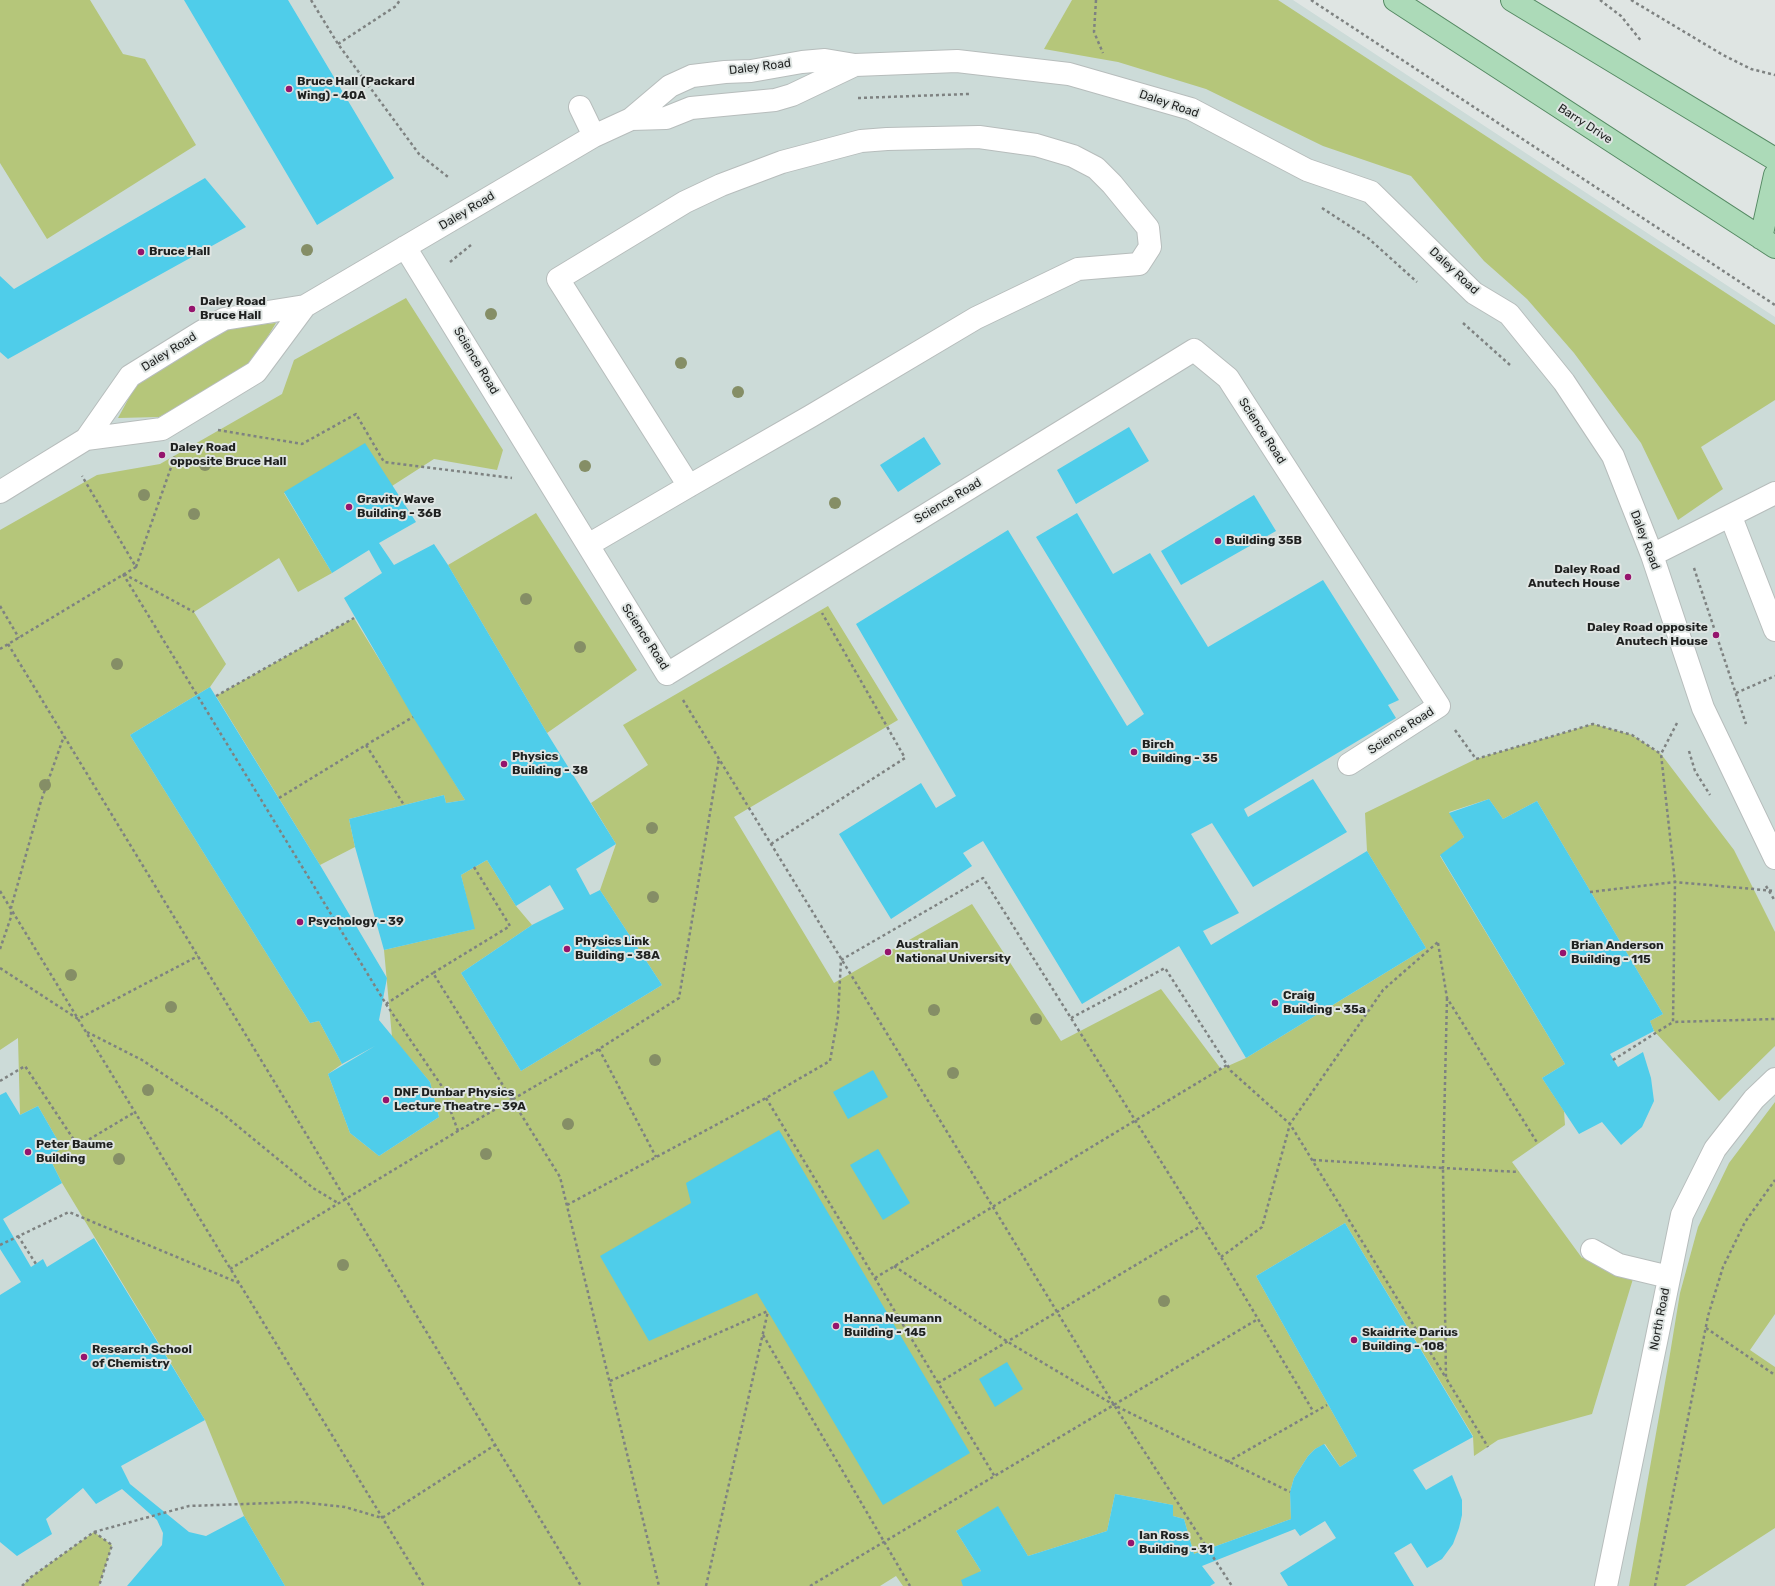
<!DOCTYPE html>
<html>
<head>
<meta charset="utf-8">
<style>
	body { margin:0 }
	canvas { display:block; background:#dfe5e3 }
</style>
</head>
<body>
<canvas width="1775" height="1586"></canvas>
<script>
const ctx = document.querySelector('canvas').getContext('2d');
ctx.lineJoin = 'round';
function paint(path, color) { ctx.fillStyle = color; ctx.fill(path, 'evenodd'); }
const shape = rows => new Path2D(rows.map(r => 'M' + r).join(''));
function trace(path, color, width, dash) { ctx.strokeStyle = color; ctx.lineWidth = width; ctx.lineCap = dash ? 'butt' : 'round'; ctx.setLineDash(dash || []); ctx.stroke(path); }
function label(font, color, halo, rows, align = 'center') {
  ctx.font = font + ' Rubik,sans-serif'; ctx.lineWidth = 4; ctx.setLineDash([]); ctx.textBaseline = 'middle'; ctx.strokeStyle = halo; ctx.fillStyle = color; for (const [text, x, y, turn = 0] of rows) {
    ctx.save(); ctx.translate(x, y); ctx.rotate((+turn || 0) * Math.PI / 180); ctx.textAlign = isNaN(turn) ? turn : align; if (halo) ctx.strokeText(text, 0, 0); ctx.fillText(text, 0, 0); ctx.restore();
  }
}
paint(shape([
	[0,0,1293,0,1775,317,1775,1586,0,1586]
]), '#ccdbd8');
paint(shape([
	[0,0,90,0,123,54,145,59,196,145,47,239,0,163],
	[1072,0,1278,0,1775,325,1775,400,1701,447,1723,489,1678,520,1641,443,1574,353,1527,299,1484,261,1411,176,1323,146,1206,89,1118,62,1044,49],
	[406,298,503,450,497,470,434,459,392,486,284,493,332,573,298,592,279,558,194,612,226,664,210,687,130,735,310,1023,319,1021,342,1064,328,1074,350,1133,379,1156,439,1117,430,1082,392,1037,384,950,474,929,461,875,487,860,516,906,532,925,461,973,521,1071,662,985,600,890,616,844,591,803,648,765,623,725,828,606,898,720,734,817,834,983,972,904,1061,1041,1161,989,1221,1069,1246,1058,1426,948,1367,851,1365,813,1476,759,1593,724,1632,735,1661,754,1734,850,1775,932,1775,1046,1719,1101,1654,1031,1650,1021,1663,1014,1537,801,1503,819,1489,799,1449,812,1464,837,1440,856,1565,1064,1542,1078,1564,1111,1565,1125,1512,1162,1582,1258,1592,1250,1636,1269,1592,1414,1498,1440,1474,1456,1473,1436,1345,1223,1256,1276,1357,1456,1340,1467,1325,1444,1315,1449,1308,1456,1294,1478,1290,1492,1291,1519,1194,1554,1184,1519,1173,1516,1173,1505,1115,1494,1107,1531,1028,1556,998,1507,956,1531,981,1571,963,1586,903,1586,896,1576,880,1586,285,1586,244,1516,205,1420,62,1183,49,1157,62,1148,38,1106,20,1115,18,1038,0,1050,0,530,97,475,160,464,282,394,294,360],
	[276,323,249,367,159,417,118,418,136,385,227,328],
	[536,513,637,670,547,733,448,565],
	[354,618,465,800,446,803,444,795,349,819,355,847,320,865,216,696],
	[1775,1102,1775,1314,1750,1350,1775,1367,1775,1528,1685,1586,1629,1586,1669,1360,1680,1293,1698,1227,1729,1163],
	[94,1532,112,1545,99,1586,22,1586,31,1577]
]), '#b5c67a');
paint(shape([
	[184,0,288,0,394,178,317,225],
	[205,178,246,227,8,359,0,352,0,276,14,289],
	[1129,427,1149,461,1076,504,1057,470],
	[924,437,941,464,898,492,880,465],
	[365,443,416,522,379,543,394,565,434,544,448,565,547,733,616,844,576,869,590,895,600,890,662,985,521,1071,461,973,532,925,564,909,550,885,516,906,487,860,461,875,475,929,384,950,355,847,349,819,444,795,446,803,465,800,413,717,344,598,382,573,369,550,332,573,284,492],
	[1254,495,1276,531,1181,585,1161,551],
	[1077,513,1113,574,1150,553,1208,647,1323,580,1399,700,1388,705,1396,718,1244,809,1248,817,1313,779,1347,832,1253,887,1212,823,1191,834,1239,913,1203,931,1211,945,1367,851,1426,948,1246,1058,1179,946,1082,1004,983,841,963,853,972,866,891,919,839,834,921,783,936,808,956,796,856,624,1008,530,1127,726,1144,714,1036,537],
	[210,687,320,865,387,978,379,1020,430,1082,439,1117,379,1156,350,1133,328,1074,375,1046,342,1064,319,1021,310,1023,130,735],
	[1489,799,1503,819,1537,801,1663,1014,1650,1021,1654,1031,1610,1054,1618,1067,1643,1052,1651,1078,1654,1101,1642,1127,1621,1145,1602,1122,1579,1134,1542,1078,1565,1064,1440,855,1464,837,1449,813],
	[873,1070,888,1097,848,1119,833,1092],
	[6,1092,20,1115,38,1106,62,1148,49,1157,62,1183,3,1219,31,1267,43,1259,47,1267,94,1238,205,1420,121,1466,130,1484,189,1532,206,1536,244,1516,285,1586,127,1586,162,1545,163,1533,157,1520,122,1489,96,1504,83,1488,46,1519,52,1534,17,1556,0,1542,0,1295,21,1282,0,1249,0,1095],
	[779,1130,970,1453,883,1505,757,1293,649,1341,600,1256,691,1203,686,1183],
	[878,1149,910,1203,883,1220,850,1165],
	[1345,1223,1473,1437,1413,1470,1426,1490,1452,1475,1462,1500,1462,1515,1459,1528,1453,1544,1442,1559,1427,1568,1411,1543,1394,1553,1414,1586,1288,1586,1280,1573,1336,1538,1325,1521,1300,1536,1295,1529,1202,1566,1215,1583,1210,1586,963,1586,961,1580,981,1571,956,1531,998,1506,1028,1556,1107,1531,1115,1494,1173,1505,1173,1516,1184,1519,1194,1554,1291,1519,1290,1492,1294,1478,1308,1456,1315,1449,1324,1444,1340,1467,1357,1456,1256,1276],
	[1007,1362,1023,1389,995,1407,979,1379]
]), '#4fcdea');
const minor = shape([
	[580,107,594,136],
	[631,119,666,118,691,108,775,100,792,95,855,65],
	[405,247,667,674,1194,350,1228,378,1439,706,1349,764],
	[86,439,162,429,256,372,305,306],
	[0,492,86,439,130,376,201,332,224,319,305,306,594,136,631,119,670,86,692,76,725,72,751,71,802,62,825,60,855,65,957,61,1069,74,1191,109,1307,170,1371,192,1474,293,1509,314,1564,382,1613,456,1652,555,1703,708,1775,858],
	[1731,517,1775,630],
	[588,545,689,486,811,416,976,318,1078,269,1139,264,1150,247,1148,228,1112,184,1096,168,1073,156,1036,145,979,137,887,139,861,141,782,162,721,185,685,202,558,279,689,486],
	[1652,555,1775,493],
	[1592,1250,1619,1265,1669,1277],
	[1606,1586,1682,1215,1715,1149,1754,1099,1775,1079]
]);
const major = shape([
	[1395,0,1775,247],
	[1512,0,1775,159],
	[1761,238,1775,175]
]);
trace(minor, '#b7bdbc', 24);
trace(major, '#568a64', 24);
trace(shape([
	[311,0,338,44,419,154,448,177],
	[1096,0,1094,32,1103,53],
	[1311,0,1775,305],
	[1600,0,1621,16,1642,42],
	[1631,0,1723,55,1751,69,1775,75],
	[338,44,396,6,400,0],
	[858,98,969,94],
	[1322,208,1368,238,1417,282],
	[450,262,471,245],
	[1463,323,1510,365],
	[218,430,302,444,356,414,384,462,512,478],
	[136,567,175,456],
	[1694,568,1746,724],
	[123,574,386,1004,441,1085,458,1131],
	[124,574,194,612],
	[0,606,19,638],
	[8,644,581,1586],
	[0,649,136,567,82,476],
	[1736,693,1775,676],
	[216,696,354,618],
	[683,700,1114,1405,1232,1586],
	[1677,723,1661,754,1675,882,1673,1022,1775,1019],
	[1455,730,1476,759,1593,724,1632,735,1661,754],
	[366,745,413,717],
	[1689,751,1695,771,1710,795],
	[279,798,366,745,404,805],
	[771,844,905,758,822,613],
	[474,867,510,926,433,973,560,1177,659,1586],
	[1766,886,1775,901],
	[0,891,424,1586],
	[1590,892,1675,882,1775,891],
	[1438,943,1447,998,1538,1144],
	[0,949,11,917,11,908,41,801,64,736],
	[841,960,983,878,1221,1257,1313,1411],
	[0,968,78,1019,198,956],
	[1447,998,1443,1168,1519,1172],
	[386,1004,433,973],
	[1071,1018,1165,968,1231,1071,1290,1124,1446,1378],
	[87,1032,142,1060,223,1114,313,1188,338,1203],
	[599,1049,656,1157],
	[1613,1060,1673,1022],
	[0,1081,25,1066,78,1146,135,1112],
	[766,1098,995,1477],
	[1313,1160,1443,1168,1446,1378,1488,1447],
	[567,1205,766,1098,830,1061,838,1016,841,960],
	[18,1236,36,1264],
	[0,1245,69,1212,239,1283],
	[1221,1257,1262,1227,1290,1124,1383,990,1438,942],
	[894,1266,1008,1342,1114,1405,1290,1492],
	[230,1269,458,1131,599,1049,679,998,719,759],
	[875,1278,1227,1065],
	[1706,1328,1775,1375],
	[763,1335,910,1586],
	[610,1381,768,1311],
	[938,1383,1201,1226],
	[1227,1462,1327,1405],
	[94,1532,189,1506,299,1502,345,1507,382,1518,495,1445],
	[22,1586,31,1577,94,1532,112,1545,99,1586],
	[706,1586,768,1311],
	[810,1586,1258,1319],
	[1655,1586,1708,1316,1723,1267,1745,1222,1775,1180]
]), '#7e8281', 2.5, [3, 3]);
trace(minor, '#fff', 22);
trace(major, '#acdab8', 22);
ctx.fillStyle = '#858e66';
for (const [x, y] of [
	[307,250],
	[491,314],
	[681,363],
	[738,392],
	[205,465],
	[585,466],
	[144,495],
	[835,503],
	[194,514],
	[526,599],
	[580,647],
	[117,664],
	[45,785],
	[652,828],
	[653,897],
	[71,975],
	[171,1007],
	[934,1010],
	[1036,1019],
	[655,1060],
	[953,1073],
	[148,1090],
	[568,1124],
	[486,1154],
	[119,1159],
	[343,1265],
	[1164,1301]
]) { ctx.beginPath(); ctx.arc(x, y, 6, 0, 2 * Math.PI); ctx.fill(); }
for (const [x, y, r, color] of [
	[289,89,4,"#95146d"],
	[141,252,4,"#95146d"],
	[192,309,4,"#95146d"],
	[162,455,4,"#95146d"],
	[349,507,4,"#95146d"],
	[1218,541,4,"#95146d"],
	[1628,577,4,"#95146d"],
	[1716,635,4,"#95146d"],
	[1134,752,4,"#95146d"],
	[504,764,4,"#95146d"],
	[300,922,4,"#95146d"],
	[567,949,4,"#95146d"],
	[888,952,4,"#95146d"],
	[1563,953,4,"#95146d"],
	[1275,1003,4,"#95146d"],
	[386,1100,4,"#95146d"],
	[28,1152,4,"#95146d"],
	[836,1326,4,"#95146d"],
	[1354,1340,4,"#95146d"],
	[84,1357,4,"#95146d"],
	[1131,1543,4,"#95146d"]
]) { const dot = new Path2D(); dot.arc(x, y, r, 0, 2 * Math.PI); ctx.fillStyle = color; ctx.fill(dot); trace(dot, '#dfe5e3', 1.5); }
label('12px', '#1f2120', '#dfe5e3', [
	["Daley Road",760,67,-7],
	["Daley Road",1169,104,19],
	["Barry Drive",1585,124,33],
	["Daley Road",467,211,-31],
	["Daley Road",1454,271,43],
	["Daley Road",169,352,-32],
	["Science Road",476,361,59],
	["Science Road",1262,431,57],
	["Science Road",948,501,-31],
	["Daley Road",1645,540,69],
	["Science Road",645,637,57],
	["Science Road",1401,731,-33],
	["North Road",1660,1319,-79]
]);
label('bold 12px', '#1f2120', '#dfe5e3', [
	["Bruce Hall (Packard",297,82],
	["Wing) - 40A",297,96],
	["Bruce Hall",149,252],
	["Daley Road",200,302],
	["Bruce Hall",200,316],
	["Daley Road",170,448],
	["opposite Bruce Hall",170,462],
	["Gravity Wave",357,500],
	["Building - 36B",357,514],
	["Building 35B",1226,541],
	["Daley Road",1620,570,"right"],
	["Anutech House",1620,584,"right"],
	["Daley Road opposite",1708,628,"right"],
	["Anutech House",1708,642,"right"],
	["Birch",1142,745],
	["Building - 35",1142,759],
	["Physics",512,757],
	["Building - 38",512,771],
	["Psychology - 39",308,922],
	["Physics Link",575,942],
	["Building - 38A",575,956],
	["Australian",896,945],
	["National University",896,959],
	["Brian Anderson",1571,946],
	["Building - 115",1571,960],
	["Craig",1283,996],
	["Building - 35a",1283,1010],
	["DNF Dunbar Physics",394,1093],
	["Lecture Theatre - 39A",394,1107],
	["Peter Baume",36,1145],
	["Building",36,1159],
	["Hanna Neumann",844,1319],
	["Building - 145",844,1333],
	["Skaidrite Darius",1362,1333],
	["Building - 108",1362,1347],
	["Research School",92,1350],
	["of Chemistry",92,1364],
	["Ian Ross",1139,1536],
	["Building - 31",1139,1550]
], 'left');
</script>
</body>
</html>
